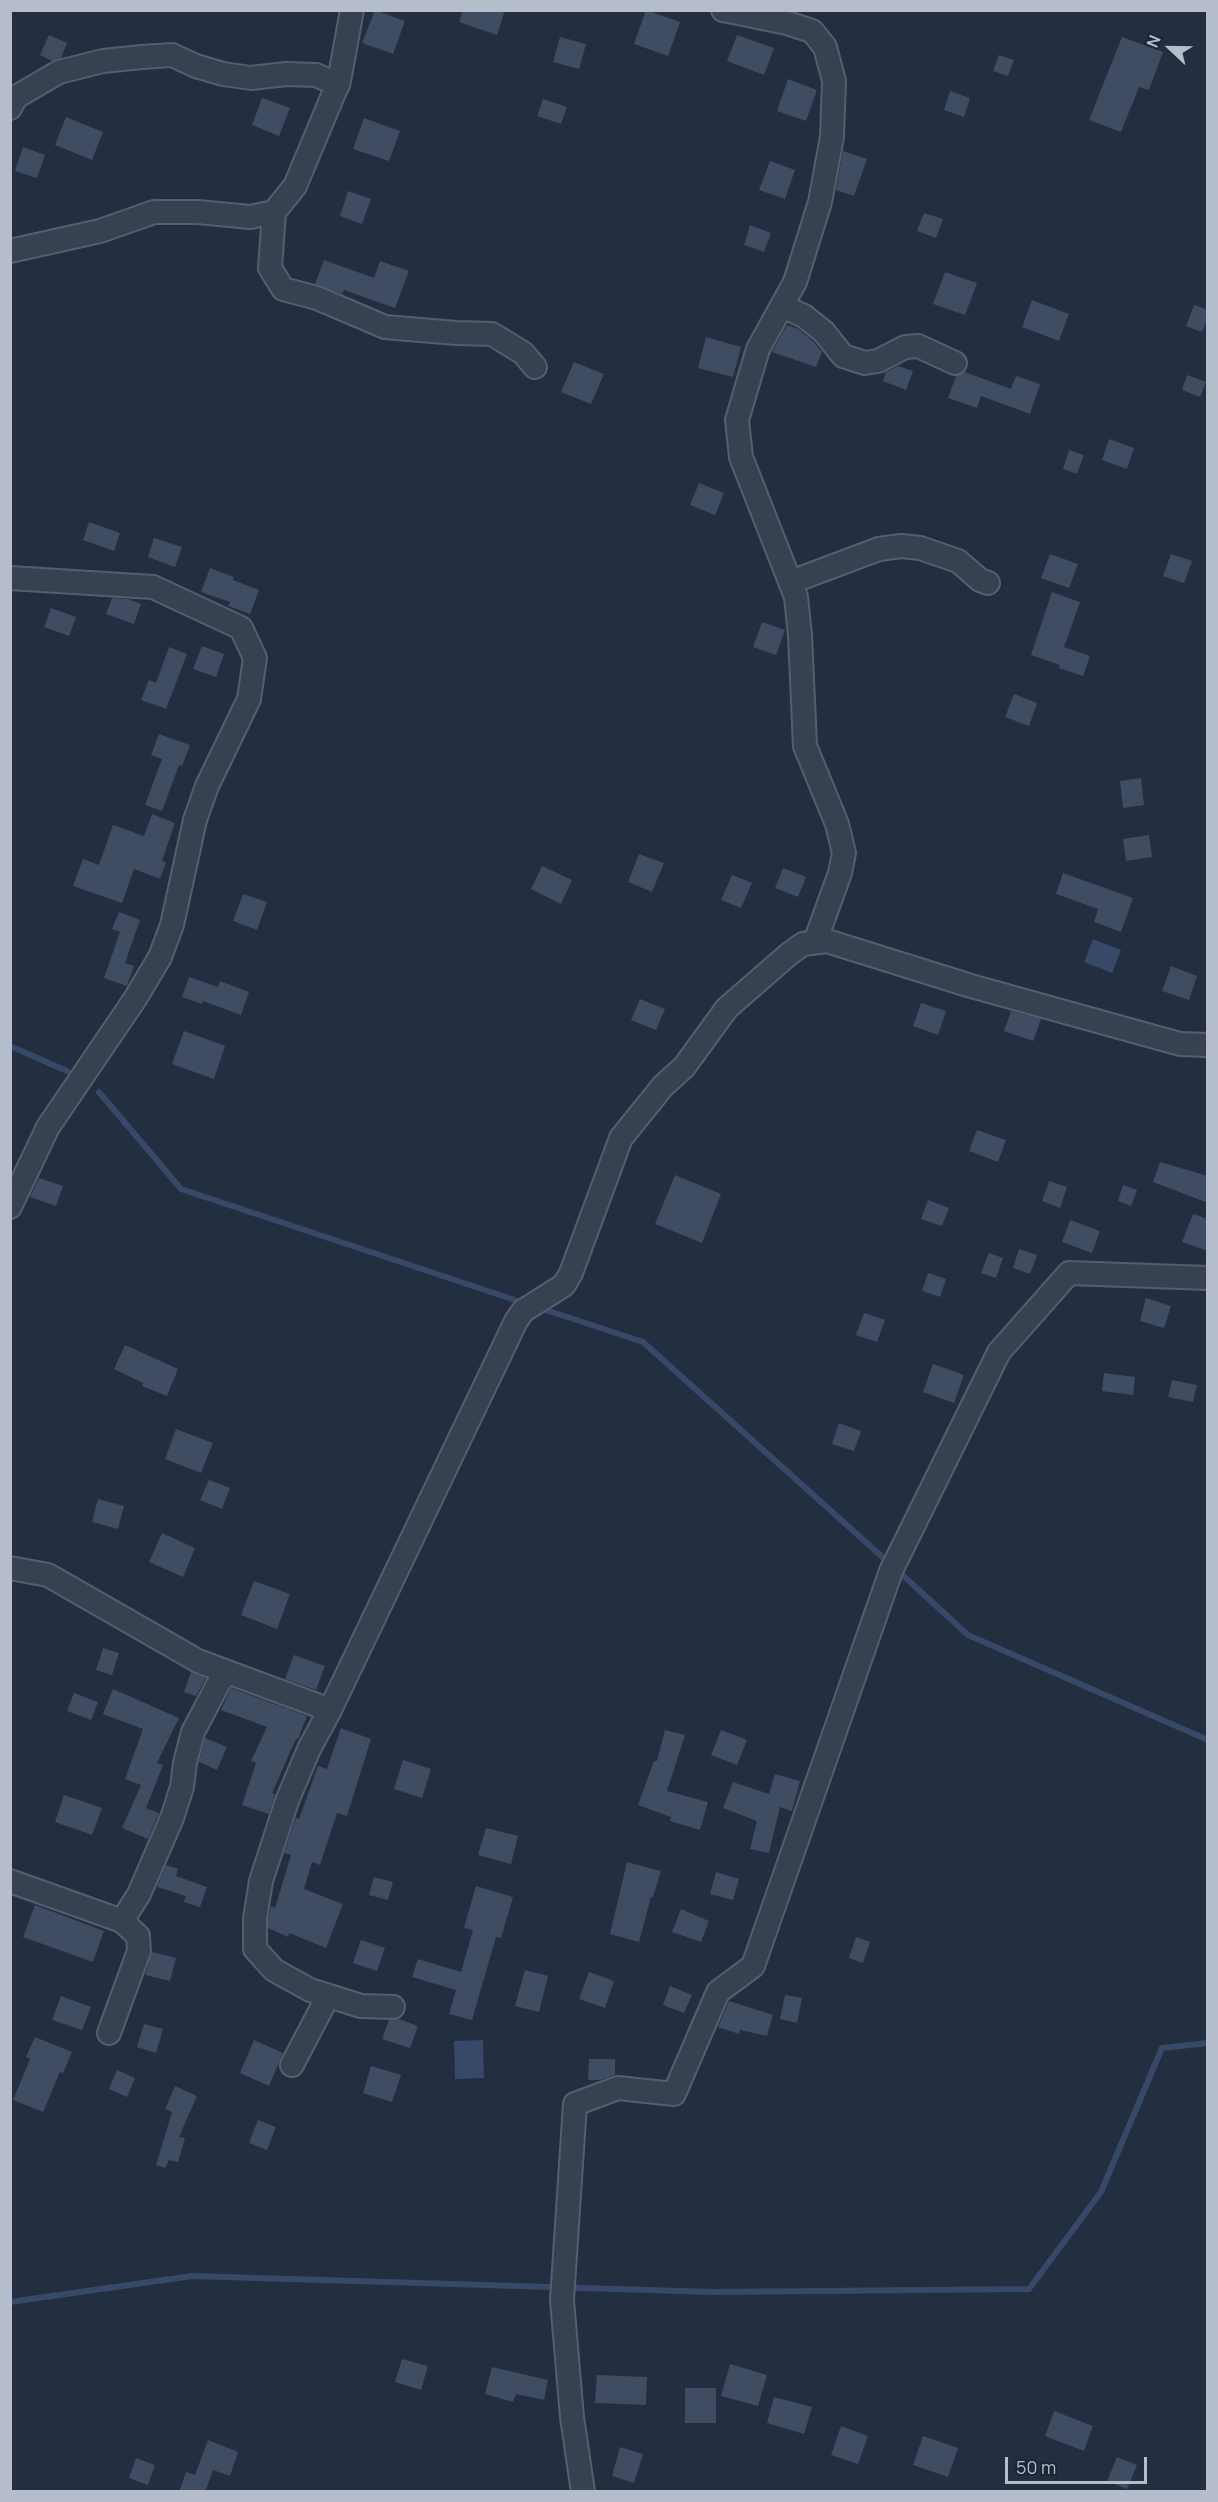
<!DOCTYPE html>
<html>
<head>
<meta charset="utf-8">
<style>
	body { margin:0 }
	#map { position:relative; width:1218px; height:2502px; overflow:hidden; background:#242e41; font-family:Manrope,sans-serif }
	canvas { display:block }
	.frame { position:absolute; inset:0; border:12px solid #b5bccb; pointer-events:none }
	.north { position:absolute; left:1140px; top:18px; width:60px; height:60px; -webkit-text-stroke:4px #1d2536; paint-order:stroke; rotate:292deg; font-size:16px; font-weight:700; line-height:24px; text-align:center; color:#b5bccb }
	.north::after { content:''; display:block; margin:auto; width:21px; height:27px; background:#b5bccb; clip-path:polygon(50% 0,100% 100%,50% 72%,0 100%) }
	.scale { position:absolute; left:1005px; top:2457px; width:142px; height:27px; box-sizing:border-box; border:3px solid #b5bccb; border-top:0; padding-left:8px; font-size:18px; line-height:21px; white-space:nowrap; color:#b5bccb; -webkit-text-stroke:4px #1d2536; paint-order:stroke }
</style>
</head>
<body>
<div id="map">
<canvas width="1218" height="2502"></canvas>
<div class="frame"></div>
<div class="north">N</div>
<div class="scale">50 m</div>
</div>
<script>
const ctx = document.querySelector('canvas').getContext('2d');
ctx.lineJoin = 'round';
function paint(path, color) { ctx.fillStyle = color; ctx.fill(path, 'evenodd'); }
const shape = rows => new Path2D(rows.map(r => 'M' + r).join(''));
function trace(path, color, width, dash) { ctx.strokeStyle = color; ctx.lineWidth = width; ctx.lineCap = dash ? 'butt' : 'round'; ctx.setLineDash(dash || []); ctx.stroke(path); }
paint(shape([
	[1093,939,1121,950,1112,973,1084,962],
	[483,2040,484,2078,455,2079,454,2041]
]), '#374869');
trace(shape([
	[10,1046,67,1071],
	[99,1092,181,1189,524,1303],
	[540,1308,643,1342,889,1563],
	[897,1570,968,1635,1208,1740],
	[10,2302,192,2276,713,2292,1029,2289,1101,2192,1162,2048,1208,2043]
]), '#374869', 6);
paint(shape([
	[375,10,405,21,393,54,362,43],
	[463,10,505,10,497,35,459,22],
	[646,10,680,22,668,56,634,44],
	[49,35,67,43,61,58,52,61,40,55],
	[737,35,774,48,764,75,727,61],
	[560,37,586,44,579,69,553,62],
	[1122,37,1163,52,1149,90,1139,87,1121,132,1089,120],
	[999,55,1014,60,1008,76,993,71],
	[788,79,817,90,806,121,777,111],
	[950,91,970,98,964,117,944,110],
	[262,98,290,108,279,136,252,125],
	[543,99,567,107,561,124,537,116],
	[66,117,103,132,92,160,55,145],
	[364,118,400,131,389,161,353,149],
	[23,147,45,155,37,178,15,171],
	[843,151,867,159,854,196,836,190],
	[770,161,795,170,785,199,759,190],
	[348,191,371,199,362,224,340,216],
	[924,213,943,219,936,238,917,231],
	[750,225,771,233,764,252,744,245],
	[324,260,374,278,380,261,409,271,395,308,344,290,342,294,315,284],
	[945,272,977,283,965,315,933,304],
	[1032,300,1069,314,1059,341,1022,327],
	[1194,305,1208,310,1208,318,1202,332,1186,326],
	[787,325,798,329,814,342,822,352,816,367,772,352],
	[706,337,741,347,733,377,698,368],
	[574,362,604,374,591,404,561,392],
	[898,366,913,371,906,390,883,381,886,372],
	[965,372,1011,389,1016,376,1040,384,1030,414,981,396,977,408,948,398,956,376],
	[1187,375,1206,382,1200,397,1182,390],
	[1109,439,1134,448,1127,469,1102,460],
	[1069,450,1084,455,1077,474,1063,469],
	[699,483,724,493,715,515,690,505],
	[89,522,120,533,114,551,83,540],
	[154,538,182,547,175,567,148,557],
	[1050,554,1078,564,1069,588,1041,578],
	[1171,554,1192,561,1184,583,1163,576],
	[210,568,234,577,233,580,259,590,250,614,228,606,230,602,201,592],
	[1052,592,1080,602,1064,647,1090,656,1083,676,1059,668,1060,665,1031,655],
	[112,598,128,599,141,604,134,624,106,614],
	[51,608,76,617,69,636,44,627],
	[762,622,785,630,776,655,753,647],
	[202,646,224,654,216,677,193,669],
	[169,647,187,654,166,709,141,700,149,680,156,683],
	[1014,694,1037,703,1029,726,1005,717],
	[159,734,190,745,182,766,179,765,162,811,145,805,162,759,151,755],
	[1141,778,1144,805,1123,808,1120,781],
	[152,814,175,823,162,861,166,862,160,879,134,869,122,903,73,886,83,859,99,865,113,825,144,836],
	[1149,835,1152,857,1126,861,1123,839],
	[639,854,664,863,652,892,628,882],
	[542,866,572,880,561,904,531,889],
	[783,868,806,877,798,897,775,888],
	[1063,873,1133,898,1121,932,1094,922,1098,909,1056,894],
	[732,875,752,883,741,908,721,900],
	[243,894,267,902,257,930,233,921],
	[119,912,140,920,125,963,134,966,127,986,104,978,120,932,112,929],
	[1171,966,1197,976,1189,1000,1162,991],
	[189,977,218,987,220,981,249,992,241,1015,203,1001,202,1004,182,997],
	[640,999,665,1009,656,1030,631,1020],
	[921,1003,946,1011,938,1035,913,1026],
	[1011,1011,1041,1019,1033,1041,1004,1031],
	[184,1031,225,1046,214,1079,172,1064],
	[977,1130,1006,1140,998,1162,969,1151],
	[1160,1162,1208,1176,1208,1203,1153,1182],
	[675,1175,721,1194,702,1243,655,1224],
	[39,1178,63,1186,56,1206,30,1197],
	[1049,1181,1067,1187,1060,1208,1042,1201],
	[1123,1185,1137,1190,1131,1206,1118,1201],
	[928,1200,949,1208,942,1226,921,1219],
	[1193,1214,1208,1219,1208,1251,1182,1242],
	[1070,1220,1100,1231,1092,1253,1062,1242],
	[1019,1249,1037,1255,1030,1274,1013,1268],
	[989,1253,1003,1258,996,1278,981,1273],
	[928,1273,946,1279,940,1297,922,1291],
	[1146,1298,1171,1306,1164,1328,1140,1321],
	[864,1313,885,1320,877,1342,856,1335],
	[125,1345,178,1369,167,1396,142,1386,143,1383,114,1369],
	[933,1364,964,1375,954,1403,923,1392],
	[1104,1373,1135,1377,1133,1395,1102,1391],
	[1172,1380,1197,1385,1193,1402,1168,1397],
	[839,1423,861,1431,854,1451,832,1444],
	[176,1429,213,1443,201,1473,165,1459],
	[209,1480,230,1488,222,1509,200,1500],
	[98,1499,124,1506,118,1529,92,1522],
	[162,1533,195,1548,183,1577,149,1562],
	[254,1581,290,1594,277,1629,241,1615],
	[103,1648,119,1653,112,1675,96,1670],
	[294,1655,325,1666,316,1690,285,1679],
	[191,1672,206,1678,196,1696,184,1692],
	[231,1688,307,1716,298,1739,296,1739,272,1793,275,1794,269,1814,242,1805,256,1763,251,1761,267,1727,221,1710],
	[113,1689,179,1718,157,1763,163,1765,146,1808,159,1813,148,1839,122,1828,141,1785,125,1779,143,1729,103,1714],
	[74,1693,98,1702,91,1720,67,1711],
	[341,1728,371,1739,347,1816,337,1813,320,1865,312,1862,304,1889,343,1904,326,1948,289,1933,288,1937,268,1928,268,1919,271,1906,275,1908,291,1855,284,1853,296,1818,299,1819,318,1766,327,1769],
	[665,1730,685,1735,667,1791,708,1802,700,1830,670,1821,671,1817,638,1805,654,1761,657,1761],
	[721,1730,747,1740,737,1765,711,1755],
	[205,1738,227,1747,217,1770,199,1762],
	[403,1760,431,1769,422,1798,394,1789],
	[775,1774,800,1781,792,1811,780,1807,769,1853,750,1849,757,1821,723,1808,733,1782,769,1794],
	[64,1795,102,1808,92,1835,55,1822],
	[486,1828,518,1836,511,1864,478,1855],
	[627,1862,661,1871,653,1897,651,1897,639,1942,610,1934],
	[166,1865,178,1869,176,1876,207,1887,200,1907,184,1902,186,1896,157,1887],
	[716,1872,739,1879,733,1900,710,1894],
	[374,1877,393,1882,388,1900,369,1895],
	[476,1886,513,1897,501,1938,496,1937,472,2020,449,2014,456,1990,412,1977,418,1959,461,1972,473,1930,464,1928],
	[35,1905,104,1931,93,1962,23,1937],
	[681,1909,709,1921,701,1942,672,1932],
	[856,1937,870,1942,863,1963,849,1958],
	[361,1940,385,1948,377,1971,353,1963],
	[152,1952,176,1958,170,1981,145,1975],
	[525,1970,548,1976,539,2012,515,2006],
	[589,1972,614,1981,605,2008,579,1999],
	[670,1986,692,1995,684,2013,663,2005],
	[785,1995,802,1998,797,2023,780,2019],
	[61,1996,91,2007,82,2030,52,2020],
	[729,2001,773,2015,767,2036,740,2030,739,2034,718,2027],
	[399,2019,418,2026,410,2048,382,2039,389,2020],
	[144,2024,163,2029,156,2053,137,2047],
	[35,2037,72,2052,63,2073,60,2072,43,2112,13,2100,30,2059,26,2057],
	[254,2040,283,2053,269,2086,240,2073],
	[589,2059,615,2059,615,2075,600,2080,588,2080],
	[371,2066,401,2075,392,2102,363,2093],
	[117,2070,135,2078,127,2097,109,2089],
	[175,2086,197,2096,179,2137,185,2138,178,2162,169,2160,165,2168,156,2165,172,2112,165,2109],
	[258,2120,276,2127,267,2150,249,2143],
	[402,2359,428,2366,421,2390,395,2382],
	[730,2364,767,2375,758,2406,721,2396],
	[492,2367,548,2380,544,2400,516,2394,513,2402,485,2394],
	[597,2375,647,2377,646,2405,595,2403],
	[685,2388,716,2388,716,2423,685,2423],
	[774,2397,812,2407,804,2434,767,2423],
	[1054,2411,1093,2426,1084,2451,1045,2436],
	[841,2426,868,2436,858,2464,831,2455],
	[923,2436,958,2448,948,2477,913,2465],
	[208,2440,238,2452,230,2476,213,2470,205,2492,179,2492,186,2472,195,2475],
	[620,2447,643,2454,634,2483,612,2476],
	[1117,2457,1137,2465,1127,2489,1107,2481],
	[136,2458,155,2465,148,2485,129,2478]
]), '#3f4c61');
const minor = shape([
	[723,10,787,23,812,31,825,47,834,81,832,137,820,202,795,282,758,349,737,420,741,457,796,597,800,635,805,746,837,824,844,853,840,873,815,942],
	[10,108,16,97,59,72,103,61,142,57,172,55,196,66,223,74,251,78,286,74,316,75,338,85],
	[274,212,270,268,283,289,317,298,385,327,456,333,492,334,523,353,535,367],
	[10,251,100,231,154,212,198,212,250,217,274,212,295,186,339,81,352,10],
	[782,306,804,316,824,332,843,356,865,363,878,361,905,347,918,346,955,363],
	[10,578,153,587,241,628,255,658,249,699,207,786,195,820,172,925,160,957,135,999,48,1127,10,1207],
	[791,582,879,549,901,546,920,548,958,561,980,580,988,583],
	[10,1568,48,1575,198,1661,330,1710,516,1321,523,1311,564,1285,571,1273,621,1138,663,1086,684,1067,727,1008,789,954,803,944,827,941,971,986,1180,1044,1208,1045],
	[330,1710,309,1749,287,1801,261,1881,255,1918,255,1949,274,1970,310,1990,361,2006,393,2007],
	[10,1881,122,1921,138,1936,139,1951,109,2033],
	[122,1921,139,1894,172,1818,182,1787,185,1763,193,1732,225,1671],
	[292,2065,328,1996],
	[583,2492,572,2417,562,2300,575,2104,618,2088,674,2094,718,1992,753,1966,891,1571,999,1352,1069,1273,1208,1278]
]);
trace(minor, '#565e6e', 26);
trace(minor, '#384151', 22);
</script>
</body>
</html>
